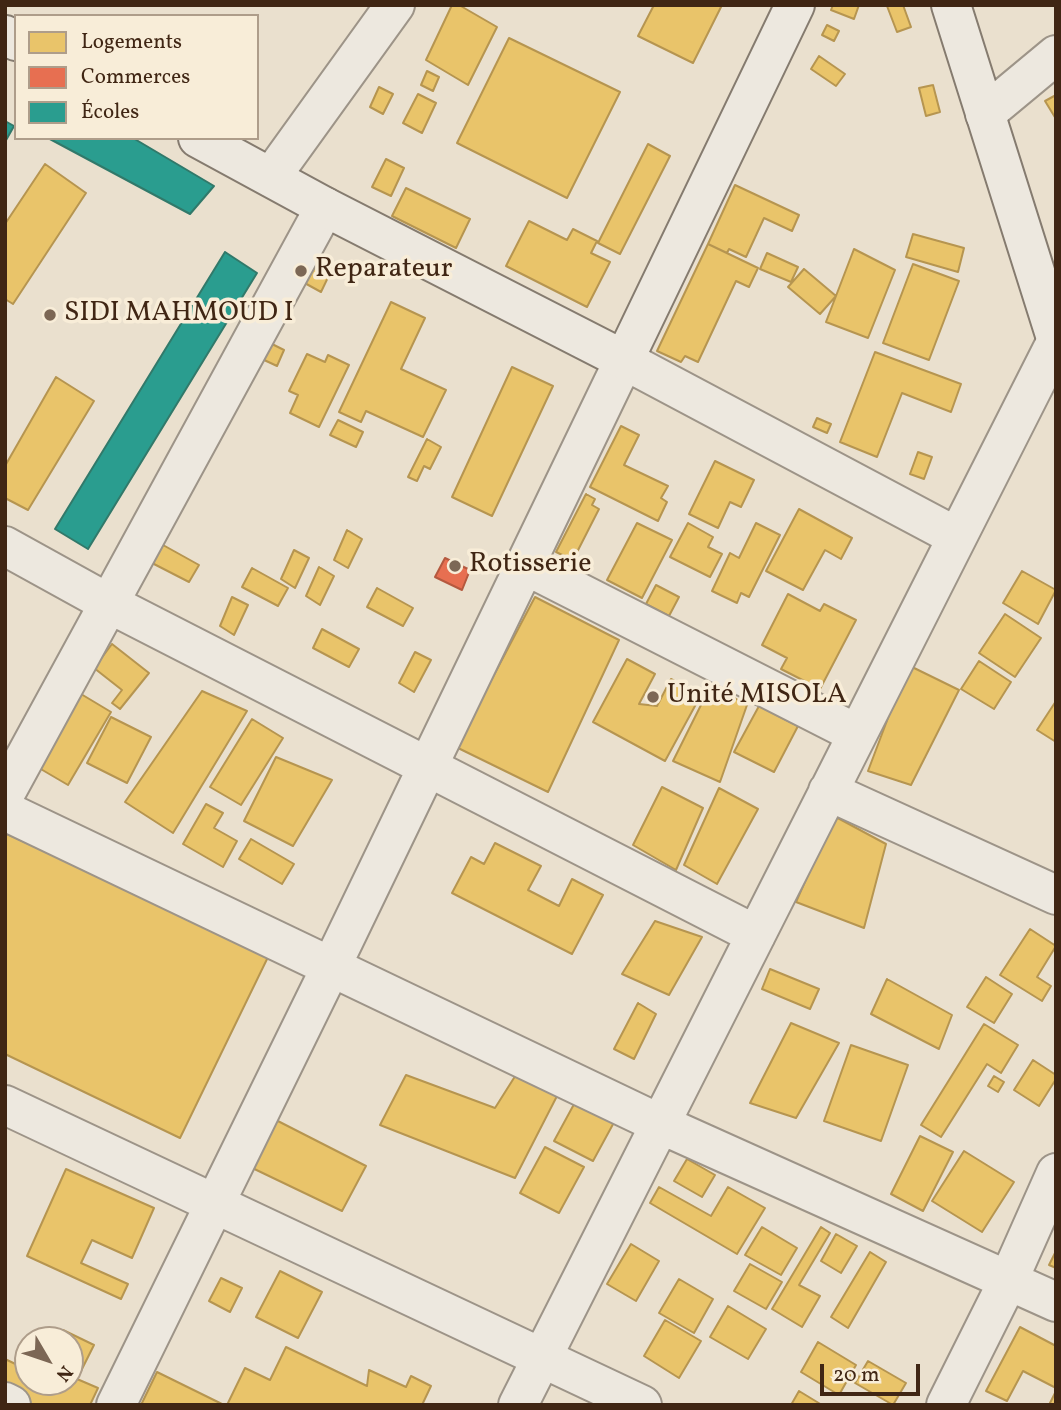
<!DOCTYPE html>
<html>
<head>
<meta charset="utf-8">
<style>
	body { margin:0 }
	#map { position:relative; width:1061px; height:1410px; overflow:hidden; background:#eae0ce; font-family:Vollkorn,serif }
	canvas { display:block }
	.frame { position:absolute; inset:0; border:7px solid #402614; pointer-events:none }
	.legend { position:absolute; left:14px; top:14px; width:245px; height:126px; box-sizing:border-box; background:#f8edd8; border:2px solid #ae9d8a; margin:0; padding:9px 12px; list-style:none; font-size:21px; color:#402614 }
	.legend li { display:flex; align-items:center; gap:14px; height:35px }
	.legend b { width:35px; border:2px solid #ae9d8a }
	.north { position:absolute; left:14px; top:1326px; width:70px; height:70px; box-sizing:border-box; background:#f8edd8; border:2px solid #ae9d8a; border-radius:50%; rotate:129deg; font-size:19px; font-weight:700; line-height:28px; text-align:center; color:#402614 }
	.north::after { content:''; display:block; margin:auto; width:24px; height:32px; background:#7c6755; clip-path:polygon(50% 0,100% 100%,50% 72%,0 100%) }
	.scale { position:absolute; left:820px; top:1364px; width:100px; height:32px; box-sizing:border-box; border:4px solid #402614; border-top:0; padding-left:9px; font-size:21px; line-height:24px; white-space:nowrap; color:#402614; -webkit-text-stroke:5px #f8edd8; paint-order:stroke }
</style>
</head>
<body>
<div id="map">
<canvas width="1061" height="1410"></canvas>
<div class="frame"></div>
<ul class="legend">
<li><b style="height:19px;background:#e9c46a"></b>Logements</li>
<li><b style="height:19px;background:#e76f51"></b>Commerces</li>
<li><b style="height:19px;background:#2a9d8f"></b>Écoles</li>
</ul>
<div class="north">N</div>
<div class="scale">20 m</div>
</div>
<script>
const ctx = document.querySelector('canvas').getContext('2d');
ctx.lineJoin = 'round';
function paint(path, color) { ctx.fillStyle = color; ctx.fill(path, 'evenodd'); }
const shape = rows => new Path2D(rows.map(r => 'M' + r).join(''));
function trace(path, color, width, dash) { ctx.strokeStyle = color; ctx.lineWidth = width; ctx.lineCap = dash ? 'butt' : 'round'; ctx.setLineDash(dash || []); ctx.stroke(path); }
function label(font, color, halo, rows, align = 'center') {
  ctx.font = font + ' Vollkorn,serif'; ctx.lineWidth = 7; ctx.setLineDash([]); ctx.textBaseline = 'middle'; ctx.strokeStyle = halo; ctx.fillStyle = color; for (const [text, x, y, turn = 0] of rows) {
    ctx.save(); ctx.translate(x, y); ctx.rotate((+turn || 0) * Math.PI / 180); ctx.textAlign = isNaN(turn) ? turn : align; if (halo) ctx.strokeText(text, 0, 0); ctx.fillText(text, 0, 0); ctx.restore();
  }
}
const homes = shape([
	[452,5,459,5,497,27,468,85,426,60,452,5],
	[654,5,722,5,693,63,638,36,654,5],
	[833,5,859,5,854,19,831,10,833,5],
	[903,5,911,27,897,32,887,6,903,5],
	[827,25,839,31,834,41,822,35,827,25],
	[509,38,620,92,567,198,457,143,509,38],
	[819,56,845,74,836,86,811,69,819,56],
	[427,71,439,77,433,91,421,85,427,71],
	[933,85,940,112,926,116,919,88,933,85],
	[379,87,393,94,383,114,370,107,379,87],
	[418,94,436,103,422,133,403,123,418,94],
	[1056,95,1056,119,1045,101,1056,95],
	[648,144,670,156,620,254,598,243,648,144],
	[386,159,404,168,391,196,372,187,386,159],
	[45,164,86,193,13,304,5,299,5,224,45,164],
	[735,185,799,215,792,231,764,218,746,257,729,249,727,253,708,244,735,185],
	[406,188,470,219,456,248,392,216,406,188],
	[529,221,567,240,573,229,597,241,591,253,610,262,587,307,506,266,529,221],
	[913,234,964,248,958,272,906,257,913,234],
	[708,244,758,268,749,287,736,281,698,362,685,356,681,362,657,351,708,244],
	[854,249,895,270,868,338,826,322,854,249],
	[767,253,798,267,791,282,760,269,767,253],
	[313,259,332,269,321,292,301,281,313,259],
	[913,264,959,281,929,360,883,343,913,264],
	[804,269,836,296,820,314,788,287,804,269],
	[391,302,425,318,401,369,446,390,423,437,366,411,361,422,339,412,391,302],
	[270,343,284,350,277,366,262,359,270,343],
	[875,352,961,384,951,412,902,393,877,457,840,442,875,352],
	[307,354,325,362,328,355,349,365,319,427,290,413,298,395,289,391,307,354],
	[512,367,553,386,492,516,452,497,512,367],
	[56,377,94,401,28,510,5,498,5,466,56,377],
	[817,418,831,424,827,433,813,427,817,418],
	[338,420,363,432,356,447,330,435,338,420],
	[621,426,639,435,624,465,668,486,661,498,667,502,658,521,590,487,621,426],
	[427,439,441,447,430,469,424,466,417,481,408,477,427,439],
	[918,452,932,457,924,479,910,474,918,452],
	[715,461,754,480,741,507,730,502,718,528,689,514,715,461],
	[586,494,595,499,592,505,599,509,573,560,556,552,586,494],
	[799,509,852,538,841,559,825,550,803,590,766,571,799,509],
	[637,523,672,540,642,598,607,580,637,523],
	[688,523,713,537,708,547,722,554,710,577,670,557,688,523],
	[756,523,780,535,749,597,741,593,737,603,712,591,730,553,739,558,756,523],
	[347,530,362,539,348,568,334,560,347,530],
	[163,545,199,565,189,582,152,563,163,545],
	[294,550,309,558,295,588,281,579,294,550],
	[319,567,334,576,320,605,306,596,319,567],
	[252,568,288,588,278,606,242,587,252,568],
	[1022,571,1056,590,1038,624,1003,603,1022,571],
	[656,585,679,597,669,616,646,604,656,585],
	[377,588,413,608,403,626,367,607,377,588],
	[788,594,820,611,824,604,856,620,820,689,781,669,787,658,762,645,788,594],
	[232,597,248,605,234,635,220,626,232,597],
	[535,597,619,640,548,792,456,747,535,597],
	[1005,614,1041,638,1015,677,979,653,1005,614],
	[322,629,359,649,349,667,313,648,322,629],
	[112,644,149,673,120,709,112,703,122,690,94,668,112,644],
	[415,652,431,660,414,692,399,683,415,652],
	[627,659,655,674,639,704,657,706,671,679,701,695,665,761,593,722,627,659],
	[979,661,1011,682,994,709,961,689,979,661],
	[908,665,959,690,911,785,868,771,908,665],
	[711,685,747,705,720,782,673,761,711,685],
	[202,691,247,711,173,833,125,802,202,691],
	[81,694,111,712,68,785,39,768,81,694],
	[1056,701,1056,742,1037,730,1056,701],
	[759,706,798,726,774,772,734,752,759,706],
	[111,717,151,737,127,783,87,763,111,717],
	[252,719,283,738,241,805,210,787,252,719],
	[276,757,332,780,293,846,244,821,276,757],
	[662,787,703,808,676,870,633,845,662,787],
	[719,788,758,809,717,884,684,865,719,788],
	[206,804,223,813,214,828,237,841,223,867,183,844,206,804],
	[834,816,886,844,864,928,796,902,834,816],
	[5,833,269,955,180,1138,5,1054,5,833],
	[251,839,294,864,282,884,239,859,251,839],
	[495,843,541,866,528,890,559,906,572,879,603,895,572,954,452,893,471,857,484,864,495,843],
	[655,921,702,937,669,995,622,974,655,921],
	[1030,929,1056,946,1037,977,1051,986,1042,1001,1000,975,1030,929],
	[770,969,819,989,810,1009,762,989,770,969],
	[986,977,1012,994,994,1023,967,1007,986,977],
	[887,979,952,1015,939,1049,871,1014,887,979],
	[638,1003,656,1014,634,1059,614,1049,638,1003],
	[791,1023,839,1043,796,1118,750,1103,791,1023],
	[984,1024,1018,1045,1001,1073,987,1064,941,1137,921,1125,984,1024],
	[851,1045,908,1065,881,1141,824,1121,851,1045],
	[1033,1060,1056,1075,1056,1079,1039,1106,1014,1090,1033,1060],
	[519,1070,557,1096,515,1178,380,1125,406,1075,495,1108,519,1070],
	[994,1076,1004,1082,998,1092,988,1086,994,1076],
	[579,1095,618,1115,593,1161,554,1141,579,1095],
	[270,1117,366,1166,342,1211,246,1165,270,1117],
	[920,1136,953,1152,923,1211,891,1194,920,1136],
	[545,1147,584,1167,559,1213,520,1193,545,1147],
	[964,1151,1014,1182,982,1232,932,1201,964,1151],
	[687,1159,715,1175,702,1197,674,1181,687,1159],
	[66,1169,154,1208,132,1258,92,1240,81,1263,128,1284,121,1299,27,1256,66,1169],
	[659,1187,711,1216,728,1187,765,1208,737,1254,650,1203,659,1187],
	[762,1227,797,1248,781,1275,745,1255,762,1227],
	[821,1227,830,1233,799,1285,820,1296,802,1327,772,1309,821,1227],
	[836,1234,857,1246,841,1273,821,1261,836,1234],
	[631,1244,659,1261,636,1301,607,1284,631,1244],
	[1056,1251,1056,1268,1049,1265,1056,1251],
	[870,1252,886,1262,848,1328,831,1317,870,1252],
	[750,1264,782,1282,766,1309,734,1291,750,1264],
	[280,1271,322,1292,298,1338,256,1317,280,1271],
	[221,1278,242,1288,230,1312,209,1301,221,1278],
	[679,1279,713,1299,694,1333,659,1313,679,1279],
	[728,1306,766,1329,748,1359,710,1337,728,1306],
	[665,1320,701,1341,679,1378,644,1356,665,1320],
	[1020,1327,1056,1346,1056,1388,1023,1371,1007,1401,986,1391,1020,1327],
	[63,1330,94,1345,77,1379,98,1388,90,1405,21,1405,5,1397,5,1359,28,1370,28,1382,70,1382,70,1340,58,1340,63,1330],
	[818,1342,856,1365,839,1395,801,1372,818,1342],
	[286,1347,367,1386,369,1370,406,1387,411,1376,431,1386,422,1405,227,1405,245,1368,270,1380,286,1347],
	[868,1361,906,1383,893,1405,855,1383,868,1361],
	[157,1372,224,1405,141,1405,157,1372],
	[799,1391,822,1405,791,1405,799,1391],
	[1056,1391,1056,1405,1049,1405,1056,1391]
]);
paint(homes, '#e9c46a');
trace(homes, '#b69550', 2);
const shops = shape([
	[445,558,470,570,462,590,435,577,445,558]
]);
paint(shops, '#e76f51');
trace(shops, '#b5593f', 2);
const schools = shape([
	[5,121,14,126,5,142,5,121],
	[48,138,133,138,214,186,190,214,48,138],
	[225,252,257,273,88,549,55,529,225,252]
]);
paint(schools, '#2a9d8f');
trace(schools, '#31796a', 2);
const street = shape([
	[985,114,1056,55],
	[271,177,395,5],
	[5,546,108,603,756,935],
	[525,565,857,734],
	[828,791,1056,895],
	[5,794,325,207],
	[5,811,660,1124,1056,1302],
	[5,1105,642,1405],
	[5,1402,11,1405],
	[116,1405,331,967,624,360,957,537],
	[518,1405,1056,342],
	[946,1405,1008,1281,1056,1173]
]);
const secondary = shape([
	[951,5,1056,338],
	[5,35,16,41],
	[198,138,325,207,624,360,795,5]
]);
trace(street, '#9d9488', 42);
trace(secondary, '#857b6f', 42);
trace(street, '#ede8df', 38);
trace(secondary, '#ede8df', 38);
for (const [x, y, r, color] of [
	[301,271,7,"#7c6755"],
	[50,315,7,"#7c6755"],
	[455,566,7,"#7c6755"],
	[653,697,7,"#7c6755"]
]) { const dot = new Path2D(); dot.arc(x, y, r, 0, 2 * Math.PI); ctx.fillStyle = color; ctx.fill(dot); trace(dot, '#f8edd8', 2.5); }
label('28px', '#402614', '#f8edd8', [
	["Reparateur",315,271],
	["SIDI MAHMOUD I",64,315],
	["Rotisserie",469,566],
	["Unité MISOLA",667,697]
], 'left');
</script>
</body>
</html>
